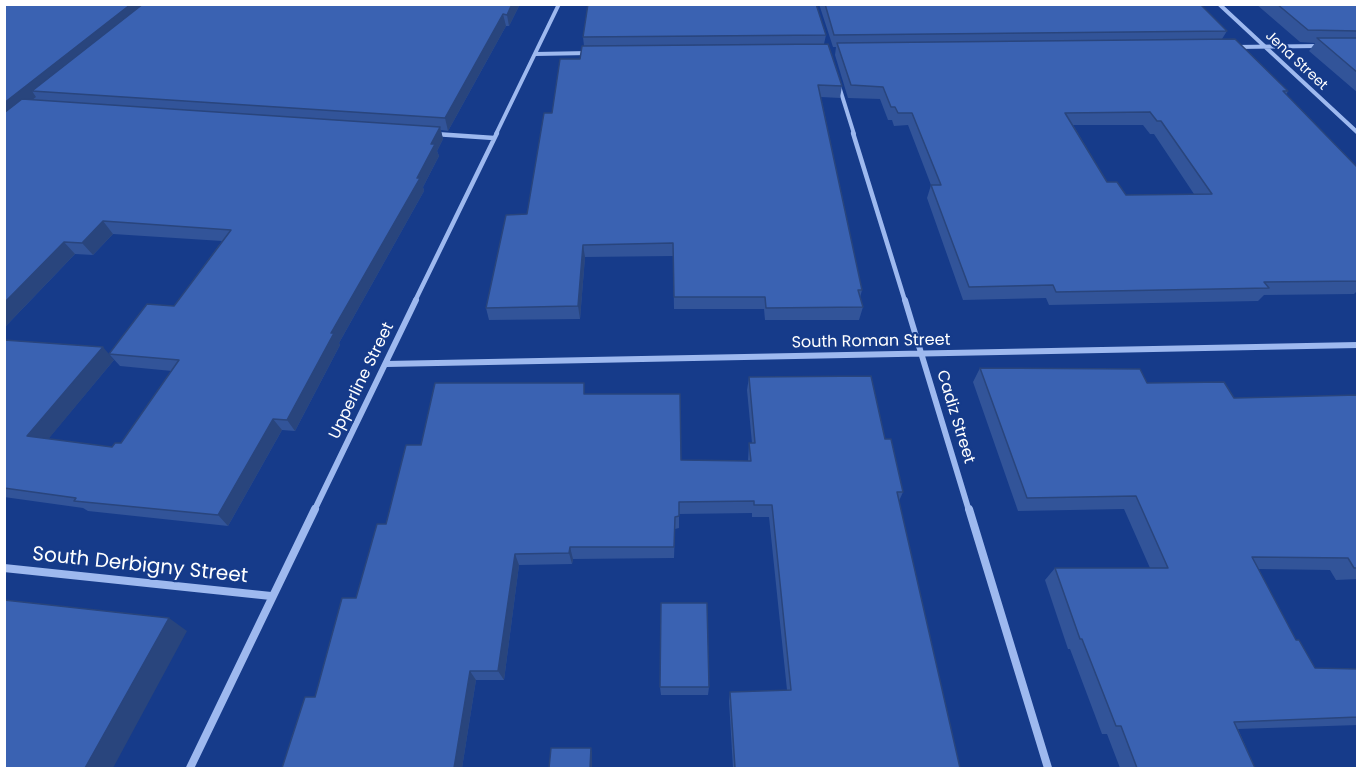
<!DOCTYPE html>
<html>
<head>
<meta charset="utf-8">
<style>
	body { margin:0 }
	#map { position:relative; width:1362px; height:773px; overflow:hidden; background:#163b8a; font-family:Poppins,sans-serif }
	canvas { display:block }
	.frame { position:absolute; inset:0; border:6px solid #fff; pointer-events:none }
</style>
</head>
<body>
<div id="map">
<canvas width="1362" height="773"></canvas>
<div class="frame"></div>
</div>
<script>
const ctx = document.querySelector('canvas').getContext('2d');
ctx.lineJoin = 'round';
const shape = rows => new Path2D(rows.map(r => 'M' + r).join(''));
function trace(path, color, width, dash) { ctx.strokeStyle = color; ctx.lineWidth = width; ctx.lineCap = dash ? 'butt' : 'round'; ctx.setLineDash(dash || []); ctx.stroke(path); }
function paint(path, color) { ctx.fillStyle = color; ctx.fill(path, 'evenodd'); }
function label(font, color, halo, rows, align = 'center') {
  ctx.font = font + ' Poppins,sans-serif'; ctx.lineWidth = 4.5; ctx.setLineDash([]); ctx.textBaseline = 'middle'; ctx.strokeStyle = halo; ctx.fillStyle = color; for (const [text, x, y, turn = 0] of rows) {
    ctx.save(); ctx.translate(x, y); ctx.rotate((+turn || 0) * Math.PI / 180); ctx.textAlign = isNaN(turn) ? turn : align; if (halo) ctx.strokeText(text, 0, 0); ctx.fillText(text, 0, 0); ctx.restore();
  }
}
trace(shape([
	[1219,4,1358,133],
	[1235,47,1318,46],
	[535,54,589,53],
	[839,86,854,134],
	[496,134,559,4]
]), '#9eb9ef', 4);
trace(shape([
	[853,133,905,301],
	[435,134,494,138],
	[415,301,497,133]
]), '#9eb9ef', 4.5);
trace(shape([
	[905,300,969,511],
	[386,364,1358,345],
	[314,511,416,300]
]), '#9eb9ef', 6);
trace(shape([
	[969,509,1048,768],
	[4,568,271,596],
	[190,768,315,509]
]), '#9eb9ef', 8);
paint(shape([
	[4,4,520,4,509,26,506,26,448,131,441,130,443,139,437,151,439,156,423,187,424,191,339,343,340,345,295,431,282,430,228,526,88,511,83,508,4,497,4,340,114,360,48,439,112,447,121,443,172,371,120,366,109,354,174,306,222,241,113,234,93,255,75,254,4,328],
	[819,4,1200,4,1227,31,1222,39,1288,91,1286,95,1358,168,1358,290,1354,294,1264,295,1258,301,1049,305,1046,298,963,300,927,198,931,185,908,125,894,126,892,120,888,120,880,99,848,98,835,55,836,47,833,47],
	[1073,125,1143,125,1150,134,1154,134,1194,194,1126,195,1107,182],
	[1256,4,1358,4,1358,93,1309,51,1315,43,1300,42],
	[826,35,824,44,842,86,840,98,821,97,862,290,860,298,863,307,859,320,765,320,764,309,674,309,673,256,585,257,580,319,489,320,486,308,527,214,552,113,580,59,584,46,583,37],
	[980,368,1147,383,1234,398,1358,395,1358,579,1336,580,1330,570,1258,569,1296,640,1315,668,1358,669,1358,725,1238,729,1255,768,1120,768,1107,734,1102,734,1070,649,1068,649,1045,580,1055,568,1150,568,1124,509,1018,511,973,382],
	[749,377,885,439,903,492,899,501,960,768,733,768,729,701,730,692,787,690,769,517,752,517,752,513,679,514,679,528,675,529,674,558,573,559,572,564,519,565,504,680,476,680,462,768,282,768,315,697,386,524,421,445,586,394,681,460,748,461,749,443,752,443,747,390],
	[660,687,709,687,708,695,661,695]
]), '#325499');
paint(shape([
	[131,4,151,4,32,91,36,97,4,122,4,103],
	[512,4,520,4,509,26,507,15],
	[503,14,506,26,448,131,445,118],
	[440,127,443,139,437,151,439,156,423,187,424,191,339,343,340,345,295,431,287,420,331,333,417,178,431,144],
	[103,221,113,234,93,255,82,243],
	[64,242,75,254,4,328,4,303],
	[583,245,585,257,580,319,578,306],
	[103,347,114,360,41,448,27,436],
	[273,419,282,430,228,526,218,515],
	[570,547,573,559,572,564,569,553],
	[515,554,519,565,504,680,498,671],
	[169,618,187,631,113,768,85,768],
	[470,671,476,680,462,768,454,768],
	[591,748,592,752,592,768,590,768]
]), '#29457d');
const building = shape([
	[4,4,131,4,4,103,4,4],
	[143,4,512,4,507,15,503,14,445,118,32,91,143,4],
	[588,4,816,4,826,35,583,37,588,4],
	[825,4,1200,4,1227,31,834,35,825,4],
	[1277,4,1358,4,1358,31,1308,30,1277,4],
	[1317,38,1358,38,1358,73,1317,38],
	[1235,39,1288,91,1283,91,1358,168,1358,281,1264,282,1269,288,1056,292,1053,285,969,287,931,185,941,185,912,113,898,113,895,107,891,107,883,87,851,85,837,43,1235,39],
	[1150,112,1157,121,1161,121,1212,194,1126,195,1117,182,1107,182,1065,113,1150,112],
	[828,44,842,86,818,85,862,290,858,290,863,307,766,308,765,297,674,297,673,243,583,245,578,306,486,308,506,215,527,214,544,113,552,113,560,59,580,59,582,46,828,44],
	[22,99,440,127,431,144,435,144,417,178,420,178,331,333,334,333,287,420,273,419,218,515,74,501,76,498,4,488,4,340,103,347,27,436,112,447,115,443,121,443,179,360,109,354,147,304,174,306,231,230,103,221,82,243,64,242,4,303,4,113,22,99],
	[980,368,1140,369,1147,383,1224,382,1234,398,1358,395,1358,568,1354,568,1348,558,1252,557,1296,640,1299,640,1315,668,1358,669,1358,717,1234,722,1255,768,1137,768,1121,726,1116,726,1082,639,1080,639,1055,568,1168,568,1136,496,1027,498,980,368],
	[871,376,885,439,891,439,903,492,897,492,960,768,735,768,730,692,791,690,772,505,754,505,754,501,679,502,679,516,675,517,674,547,570,547,569,553,515,554,498,671,470,671,454,768,282,768,305,697,315,697,342,598,356,598,377,524,386,524,406,445,421,445,435,383,584,383,584,394,680,394,681,460,751,461,749,443,755,443,749,377,871,376],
	[4,600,169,618,85,768,4,768,4,600],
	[661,603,707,603,709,687,660,687,661,603],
	[551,748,591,748,590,768,549,768,551,748]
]);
paint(building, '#3a62b2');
trace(building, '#29457d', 1.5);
label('14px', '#fff', '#163b8a', [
	["Jena Street",1296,61,43]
]);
label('16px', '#fff', '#163b8a', [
	["South Roman Street",871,342,-1],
	["Upperline Street",362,381,-64],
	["Cadiz Street",955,417,73]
]);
label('20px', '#fff', '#163b8a', [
	["South Derbigny Street",140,566,6]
]);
</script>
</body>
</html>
